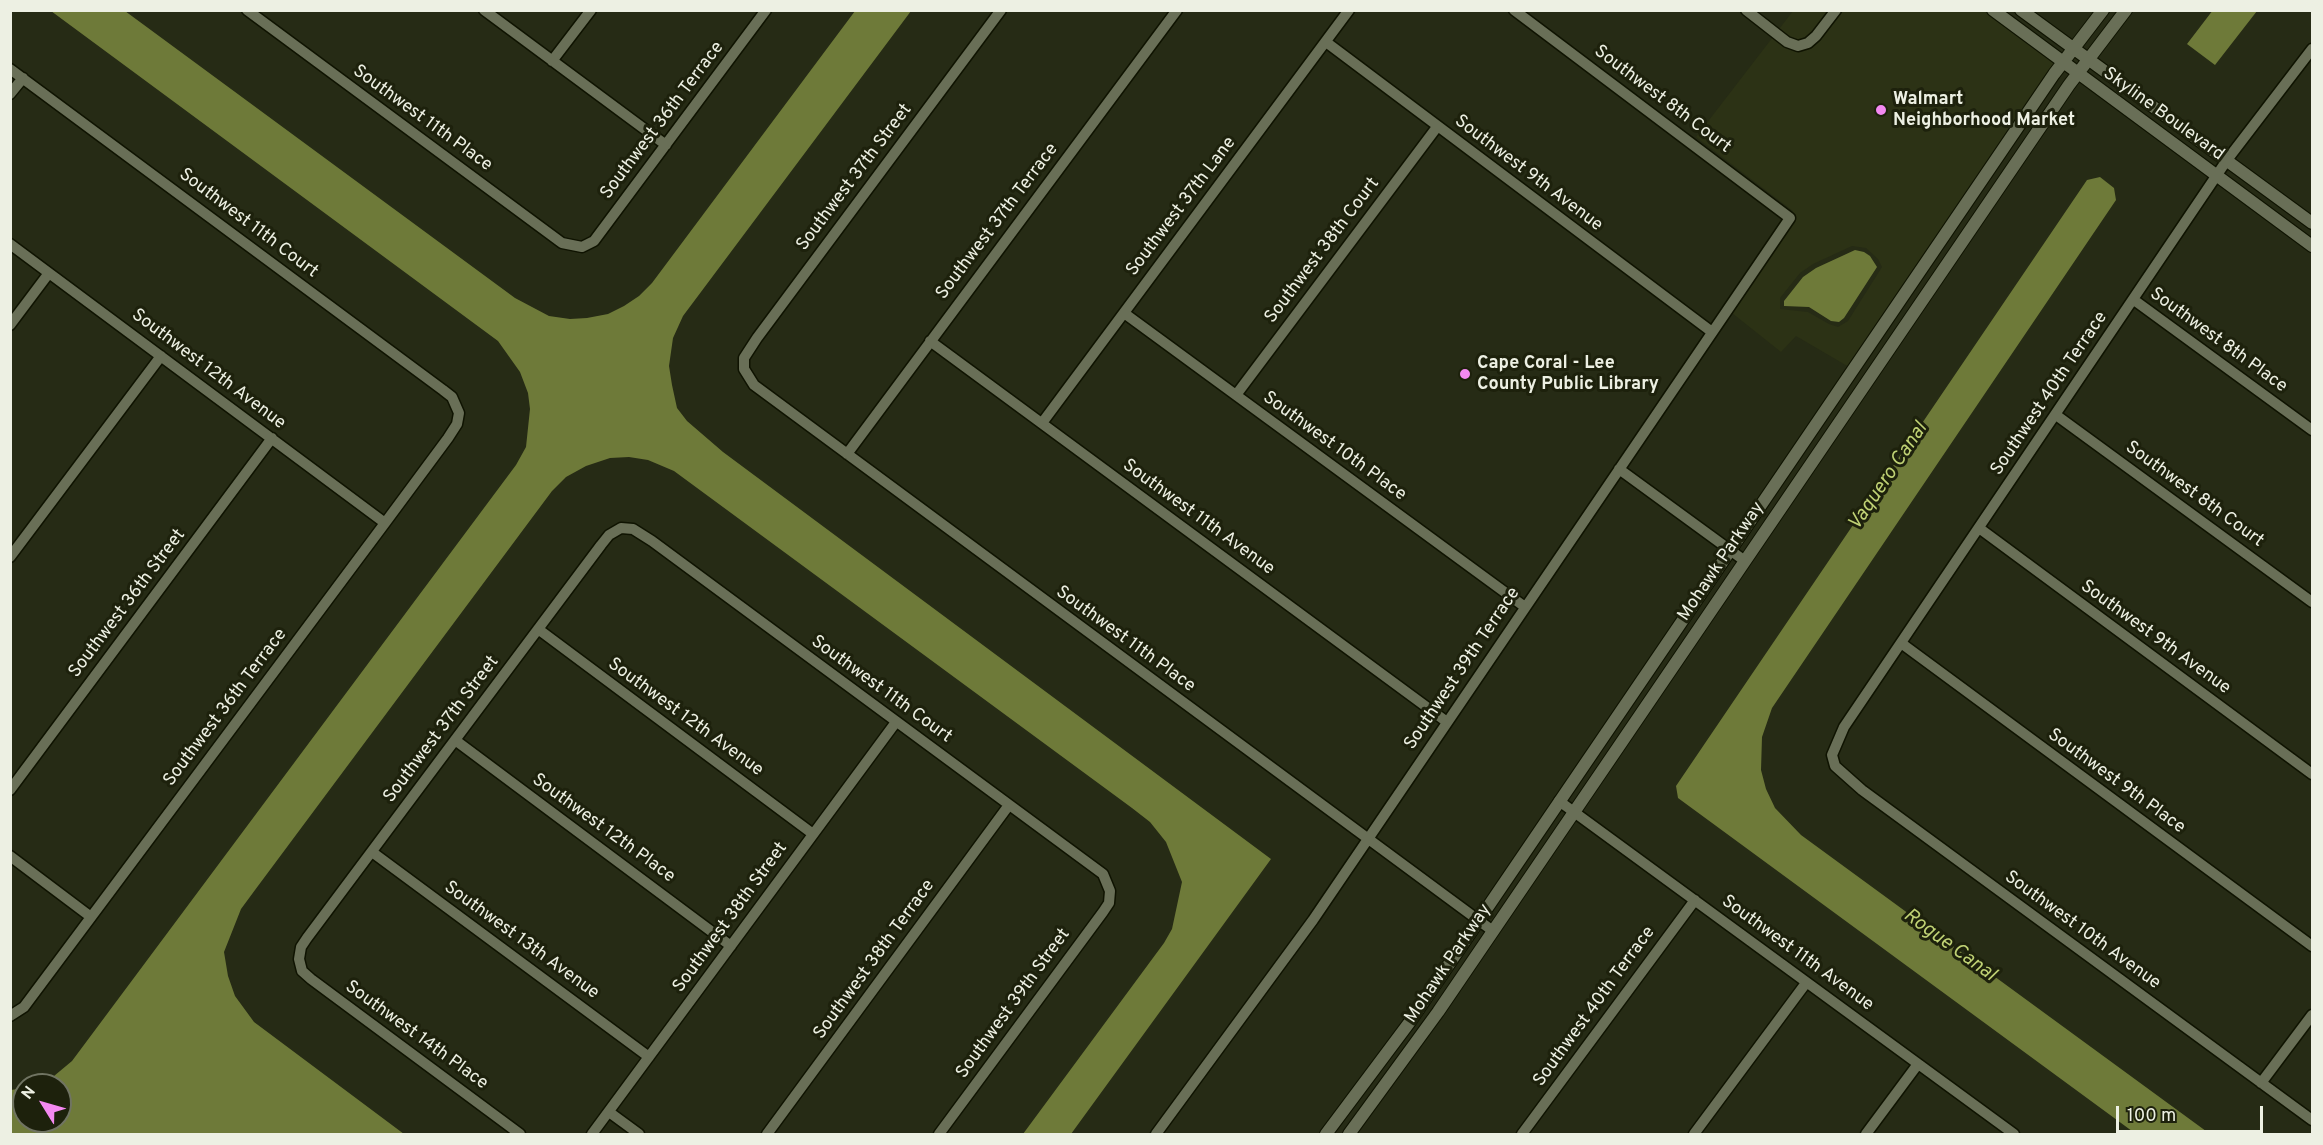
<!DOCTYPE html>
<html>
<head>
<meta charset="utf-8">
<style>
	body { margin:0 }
	#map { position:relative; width:2323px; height:1145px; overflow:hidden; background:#262b15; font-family:Overpass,sans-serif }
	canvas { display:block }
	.frame { position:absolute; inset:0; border:12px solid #edf0e3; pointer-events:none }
	.north { position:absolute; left:12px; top:1073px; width:60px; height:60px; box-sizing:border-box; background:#1d210c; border:2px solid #707462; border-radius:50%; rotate:307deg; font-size:16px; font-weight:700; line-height:24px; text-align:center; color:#edf0e3 }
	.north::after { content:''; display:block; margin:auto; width:21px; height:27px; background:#f489f1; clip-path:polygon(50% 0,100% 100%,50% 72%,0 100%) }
	.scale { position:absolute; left:2116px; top:1106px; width:147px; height:27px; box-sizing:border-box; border:3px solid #edf0e3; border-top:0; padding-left:8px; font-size:18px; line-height:21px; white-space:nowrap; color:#edf0e3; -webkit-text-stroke:4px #1d210c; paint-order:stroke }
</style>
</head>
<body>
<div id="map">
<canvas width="2323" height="1145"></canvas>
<div class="frame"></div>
<div class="north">N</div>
<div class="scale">100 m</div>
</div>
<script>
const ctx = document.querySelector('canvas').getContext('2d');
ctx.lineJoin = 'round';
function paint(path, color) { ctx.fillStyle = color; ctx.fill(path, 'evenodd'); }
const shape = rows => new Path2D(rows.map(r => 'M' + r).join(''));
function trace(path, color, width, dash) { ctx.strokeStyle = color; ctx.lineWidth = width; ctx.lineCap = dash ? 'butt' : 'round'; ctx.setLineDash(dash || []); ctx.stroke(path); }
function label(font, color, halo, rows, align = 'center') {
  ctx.font = font + ' Overpass,sans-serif'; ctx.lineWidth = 6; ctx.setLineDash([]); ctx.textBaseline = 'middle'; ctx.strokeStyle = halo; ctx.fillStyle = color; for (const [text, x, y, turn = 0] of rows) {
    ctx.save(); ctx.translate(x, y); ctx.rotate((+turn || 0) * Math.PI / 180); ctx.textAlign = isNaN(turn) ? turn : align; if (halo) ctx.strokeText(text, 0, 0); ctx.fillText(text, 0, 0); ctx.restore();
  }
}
paint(shape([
	[1793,11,1984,11,2055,63,1849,367,1796,336,1781,352,1727,309,1793,211,1696,137],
	[1852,246,1866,248,1878,259,1882,267,1848,321,1838,327,1829,324,1808,312,1780,309,1780,298,1800,273,1813,264]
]), '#2c3215');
paint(shape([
	[2213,10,2257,11,2215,65,2187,44],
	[51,11,125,11,515,298,549,316,570,319,587,318,608,314,624,306,639,296,652,283,855,11,911,11,683,316,673,338,669,366,672,385,677,408,687,421,723,452,1271,859,1071,1134,1023,1134,1164,943,1172,929,1182,882,1166,842,1150,822,1132,808,674,471,648,460,629,457,610,458,586,466,566,477,552,491,255,890,241,909,224,952,228,976,235,996,254,1022,404,1134,11,1134,11,1090,24,1088,24,1121,60,1121,60,1085,37,1085,54,1076,72,1061,516,465,526,447,530,409,528,393,520,372,498,341],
	[2100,177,2114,188,2116,200,1772,708,1762,737,1761,770,1766,789,1775,808,1801,835,2210,1134,2136,1134,1678,798,1676,786,2087,180],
	[1855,250,1864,252,1870,256,1877,267,1844,318,1839,322,1831,321,1809,307,1784,306,1784,301,1803,277,1816,268]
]), '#6e7a39');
const minor = shape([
	[247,10,562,243,582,247,594,241,766,10],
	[484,10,666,145],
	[1001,10,757,338,744,358,744,369,754,385,1493,931],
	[1746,10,1787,42,1798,46,1808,43,1816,36,1836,10],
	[1326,42,1712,332],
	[2312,49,2227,160,1844,727,1832,755,1835,766,1862,790,2312,1120],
	[552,61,591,10],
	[10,69,443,390,452,397,459,413,457,424,448,438,385,523,24,1007,10,1016],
	[10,94,23,78],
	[10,244,385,523],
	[2134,300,2312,430],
	[1124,313,1525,607],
	[10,325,49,273],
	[930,341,1447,722],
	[1236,395,1437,127],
	[2056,415,2312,602],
	[1042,423,1349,10],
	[847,454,1177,10],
	[1619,469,1745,561],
	[1979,528,2312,774],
	[10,557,161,356],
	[538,629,813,834],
	[1901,643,2312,946],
	[455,740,731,946],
	[10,790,272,438],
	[1559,801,2014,1134],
	[372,852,649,1057],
	[10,856,91,917],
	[2261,1083,2312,1015],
	[609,1112,639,1134],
	[520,1134,311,979,302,971,299,959,301,947,307,938,455,740,601,545,609,535,621,528,633,529,652,541,1103,874,1110,891,1109,903,1103,912,939,1134],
	[592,1134,896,722],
	[767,1134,1009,805],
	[1156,1134,1313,920,1790,218,1514,10],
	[1522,1134,1695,900],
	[1694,1134,1806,983],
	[1866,1134,1918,1064]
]);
const tertiary = shape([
	[1993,10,2312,246],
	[2021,10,2312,223],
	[1326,1134,1409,1023,2054,74,2103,10],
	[1349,1134,1438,1012,2069,85,2126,10]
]);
trace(minor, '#0f1301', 13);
trace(tertiary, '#0f1301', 14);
trace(minor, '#696f57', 10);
trace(tertiary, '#696f57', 12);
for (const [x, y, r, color] of [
	[1881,110,6,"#f489f1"],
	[1465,374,6,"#f489f1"]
]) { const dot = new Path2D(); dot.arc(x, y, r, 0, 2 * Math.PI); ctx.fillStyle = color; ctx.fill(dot); trace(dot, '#1d210c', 2); }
label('18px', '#edf0e3', '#1d210c', [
	["Southwest 8th Court",1662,100,37],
	["Skyline Boulevard",2163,115,36],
	["Southwest 11th Place",422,119,36],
	["Southwest 36th Terrace",663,121,-53],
	["Southwest 9th Avenue",1528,174,37],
	["Southwest 37th Street",855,178,-53],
	["Southwest 37th Lane",1182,207,-53],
	["Southwest 37th Terrace",998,222,-53],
	["Southwest 11th Court",248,224,37],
	["Southwest 38th Court",1323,251,-53],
	["Southwest 8th Place",2218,341,36],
	["Southwest 12th Avenue",208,370,37],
	["Southwest 40th Terrace",2050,394,-56],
	["Southwest 10th Place",1334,447,36],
	["Southwest 8th Court",2194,495,36],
	["Southwest 11th Avenue",1198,518,36],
	["Mohawk Parkway",1722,562,-56],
	["Southwest 36th Street",128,604,-53],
	["Southwest 9th Avenue",2155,638,36],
	["Southwest 11th Place",1125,640,36],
	["Southwest 39th Terrace",1463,669,-56],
	["Southwest 11th Court",881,690,36],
	["Southwest 36th Terrace",226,708,-53],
	["Southwest 12th Avenue",685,718,36],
	["Southwest 37th Street",442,730,-53],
	["Southwest 9th Place",2116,782,36],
	["Southwest 12th Place",603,829,36],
	["Southwest 38th Street",731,918,-54],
	["Southwest 10th Avenue",2082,931,36],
	["Southwest 13th Avenue",521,941,36],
	["Southwest 11th Avenue",1797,954,36],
	["Southwest 38th Terrace",875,960,-54],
	["Mohawk Parkway",1449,964,-56],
	["Southwest 39th Street",1014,1004,-54],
	["Southwest 40th Terrace",1595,1007,-54],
	["Southwest 14th Place",416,1036,36]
]);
label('bold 18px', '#edf0e3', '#1d210c', [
	["Walmart",1893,100],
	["Neighborhood Market",1893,121],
	["Cape Coral - Lee",1477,364],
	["County Public Library",1477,385]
], 'left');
label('italic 20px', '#bfd174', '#1d210c', [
	["Vaquero Canal",1889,477,-56],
	["Rogue Canal",1949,946,36]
]);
</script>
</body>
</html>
